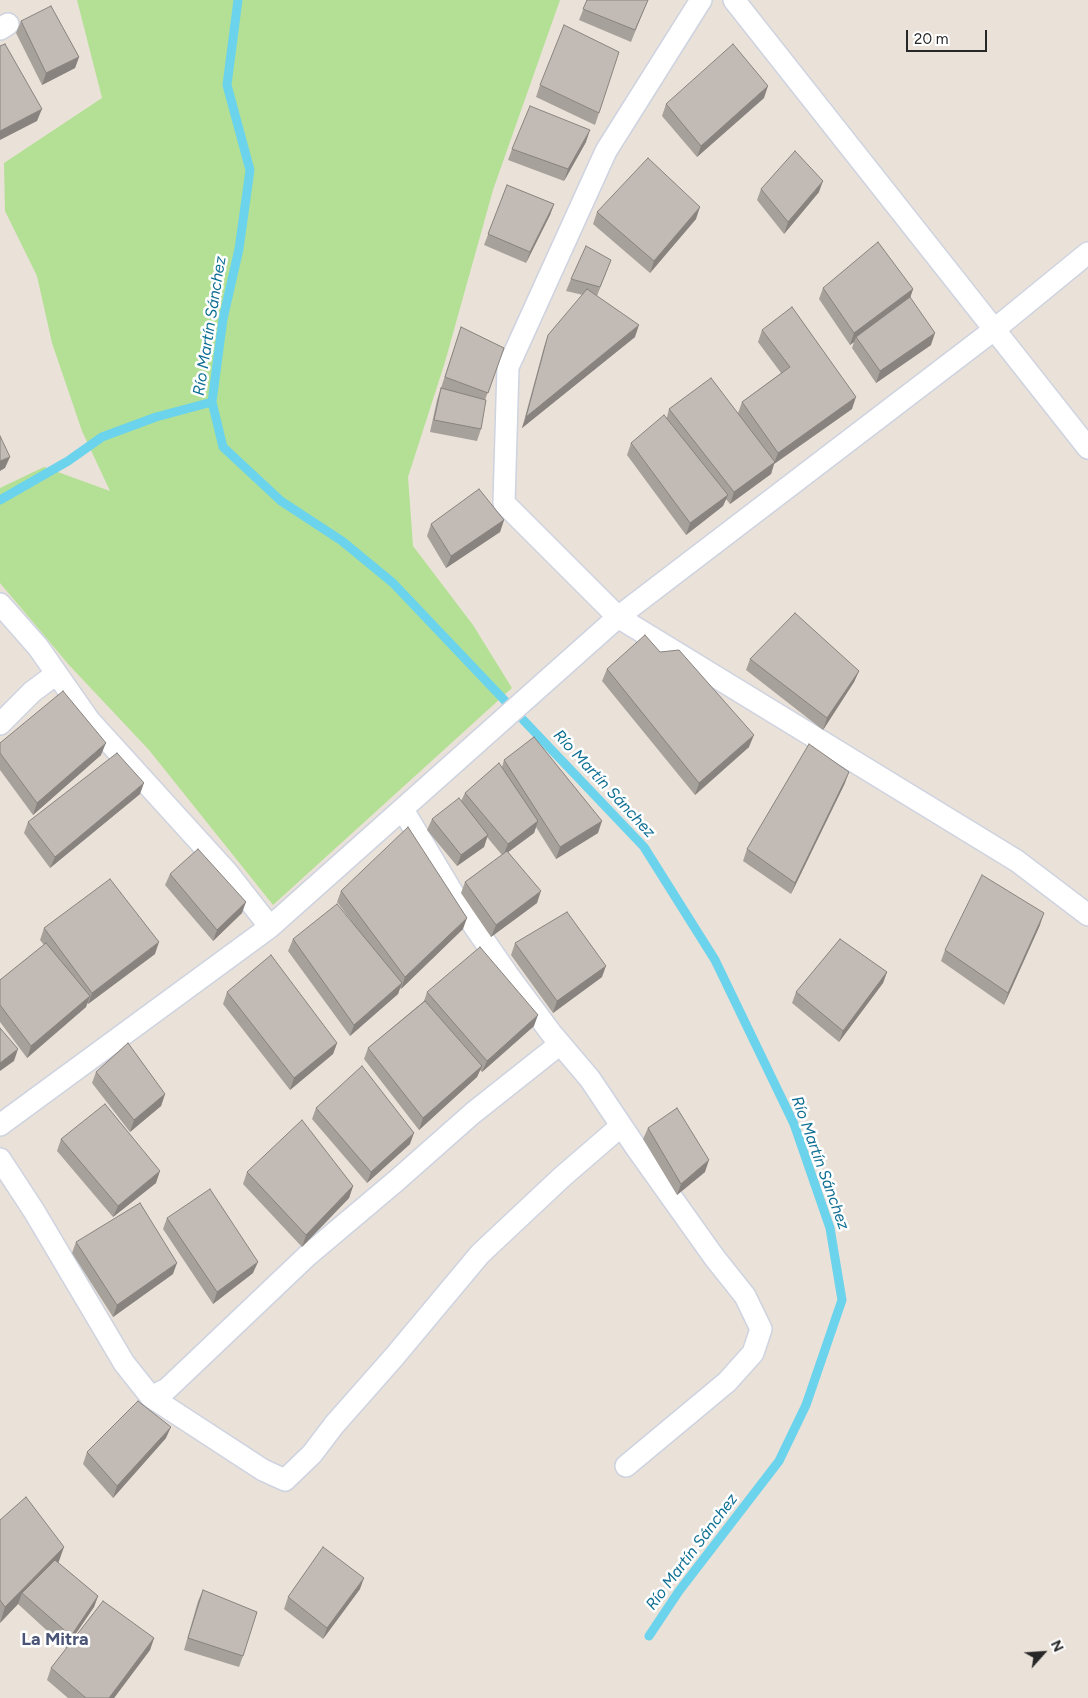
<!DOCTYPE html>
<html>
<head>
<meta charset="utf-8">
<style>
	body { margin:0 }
	#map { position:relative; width:1088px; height:1698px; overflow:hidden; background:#eae1d8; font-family:Figtree,sans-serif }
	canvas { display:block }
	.north { position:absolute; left:1018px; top:1628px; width:50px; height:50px; -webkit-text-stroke:4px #fff; paint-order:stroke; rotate:64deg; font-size:14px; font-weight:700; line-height:20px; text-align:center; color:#272727 }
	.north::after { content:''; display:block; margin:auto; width:18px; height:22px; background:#272727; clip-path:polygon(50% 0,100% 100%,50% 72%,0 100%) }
	.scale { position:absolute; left:906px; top:30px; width:81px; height:22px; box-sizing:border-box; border:2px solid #272727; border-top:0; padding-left:6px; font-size:15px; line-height:18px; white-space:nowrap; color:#272727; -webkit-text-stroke:4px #fff; paint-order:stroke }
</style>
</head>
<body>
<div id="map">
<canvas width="1088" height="1698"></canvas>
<div class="north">N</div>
<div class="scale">20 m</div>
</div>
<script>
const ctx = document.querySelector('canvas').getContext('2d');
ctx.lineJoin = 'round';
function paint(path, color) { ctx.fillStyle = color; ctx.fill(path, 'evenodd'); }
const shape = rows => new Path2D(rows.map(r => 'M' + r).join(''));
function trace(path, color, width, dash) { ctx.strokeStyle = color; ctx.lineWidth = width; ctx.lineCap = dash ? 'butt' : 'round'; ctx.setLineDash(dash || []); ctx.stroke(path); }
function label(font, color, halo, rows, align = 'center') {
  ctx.font = font + ' Figtree,sans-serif'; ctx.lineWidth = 5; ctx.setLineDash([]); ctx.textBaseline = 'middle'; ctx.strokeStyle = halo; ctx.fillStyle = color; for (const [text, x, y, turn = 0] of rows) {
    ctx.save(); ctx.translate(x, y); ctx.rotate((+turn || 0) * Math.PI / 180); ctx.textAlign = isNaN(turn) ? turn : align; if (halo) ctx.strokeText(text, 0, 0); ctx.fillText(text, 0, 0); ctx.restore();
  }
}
paint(shape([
	[77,0,560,0,493,190,445,362,408,477,413,546,473,625,512,688,273,905,149,750,69,665,0,583,0,488,44,467,110,491,82,431,52,343,37,276,5,211,4,163,102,98]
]), '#b4e095');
trace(shape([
	[238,0,227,85,250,170,239,249,223,319,212,402,223,447,281,501,342,541,393,583,644,847,715,960,794,1124,830,1228,842,1300,806,1405,779,1461,679,1591,649,1636],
	[0,500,68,461,102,437,156,417,212,402]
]), '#6bd3ec', 9);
const minor = shape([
	[701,0,606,151,508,367,504,503,618,617,1017,861,1088,915],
	[734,0,1088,448],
	[0,29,8,24],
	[0,604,38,647,89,720,227,872,270,927],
	[0,724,32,692,56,674],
	[403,810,461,907,508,975,551,1033,590,1079,635,1146,714,1257,745,1296,761,1329,753,1353,727,1382,626,1466],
	[0,1125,270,927,618,617,995,329,1088,253],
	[0,1159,34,1211,124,1363,151,1397,167,1389,307,1256,396,1181,473,1113,560,1044],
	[151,1397,263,1470,285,1480,312,1454,334,1425,394,1357,480,1254,562,1177,621,1126]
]);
trace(minor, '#ced3e0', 24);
trace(minor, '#fff', 21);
paint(shape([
	[587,0,648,0,631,42,579,20],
	[21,21,79,57,75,68,42,85,16,33],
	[540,85,599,113,595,125,536,97],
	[764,98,697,157,662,116,666,104],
	[586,142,564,181,508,160,512,149],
	[507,185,554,204,550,215,526,263,484,245],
	[761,189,819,192,784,234,757,200],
	[597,212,696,219,650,273,593,224],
	[611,260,597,296,635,337,522,428,544,347,548,335,583,295,566,291,571,279],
	[823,288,913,289,910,298,931,345,876,383,852,348,854,342,850,345,819,299],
	[461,327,504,348,485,400,481,429,477,441,430,432,437,400],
	[762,330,852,409,774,464,771,474,730,504,726,499,723,506,686,535,627,455,631,443,667,417,669,409,738,413,742,402,781,373,758,342],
	[504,520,500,532,446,568,427,536,431,524],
	[660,652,749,747,695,795,602,681,607,669],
	[750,659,859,671,854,682,823,730,746,670],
	[0,743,101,755,33,815,0,770],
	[504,760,598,833,556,859,536,827,534,833,508,852,537,903,491,937,461,893,465,882,502,855,487,837,484,847,457,866,427,830,432,819,461,801,465,793,502,767],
	[845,783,791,894,743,861,747,849],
	[140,794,50,868,24,833,28,822],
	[170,874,242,913,213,941,165,885],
	[341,891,463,929,401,989,400,988,398,994,350,1036,288,951,293,939,352,922,337,902],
	[1040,925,1004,1005,941,961,945,950],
	[44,928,155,954,88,1004,87,1003,86,1007,27,1058,0,1022,0,980,44,945,40,940],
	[515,943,602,977,553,1013,511,955],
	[887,972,883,983,839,1042,792,1003,796,992],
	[227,992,337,1043,333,1054,290,1090,223,1004],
	[427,992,534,1026,482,1072,480,1070,477,1077,419,1130,364,1059,368,1048,424,1001],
	[96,1072,165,1094,161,1106,130,1132,92,1083],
	[316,1108,410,1144,367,1183,312,1119],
	[648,1128,705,1172,677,1195,643,1139],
	[61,1139,156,1183,113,1217,57,1151],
	[247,1172,353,1186,349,1198,302,1247,243,1184],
	[167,1218,253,1273,213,1304,163,1229],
	[76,1242,173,1274,113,1317,72,1253],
	[166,1438,113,1498,83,1464,87,1452],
	[0,1520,58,1563,98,1596,94,1607,66,1648,18,1604,0,1623],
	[360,1589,323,1639,284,1609,288,1597],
	[203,1590,243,1656,239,1667,184,1650,198,1601],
	[154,1638,150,1650,114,1698,68,1698,47,1680,51,1668]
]), '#a7a19c');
paint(shape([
	[79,57,75,68,42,85,46,73],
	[768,86,764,98,697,157,701,146],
	[42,109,37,121,0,140,0,131],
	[590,130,586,142,564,181,568,169],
	[823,181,819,192,784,234,788,222],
	[554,204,550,215,526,263,530,252],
	[700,207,696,219,650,273,654,261],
	[913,289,909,301,856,337,854,342,850,345,854,333],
	[639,325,635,337,522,428,526,417],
	[935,333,931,345,876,383,880,371],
	[856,397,852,409,774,464,771,474,730,504,734,492,774,463,778,453],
	[10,457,5,468,0,471,0,461],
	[728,495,723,506,686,535,690,523],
	[504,520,500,532,446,568,451,556],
	[859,671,854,682,823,730,827,718],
	[754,735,749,747,695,795,699,783],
	[106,743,101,755,33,815,37,803],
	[849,772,845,783,791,894,795,883],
	[144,783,140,794,50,868,55,857],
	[538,821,534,833,503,856,508,844],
	[602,821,598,833,556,859,560,847],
	[488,835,484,847,457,866,461,855],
	[541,891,537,903,491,937,496,925],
	[246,902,242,913,213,941,217,930],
	[1044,913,1040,925,1004,1005,1008,993],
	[467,918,463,929,401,989,405,977],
	[159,942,155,954,88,1004,92,993],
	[606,966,602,977,553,1013,557,1001],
	[887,972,883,983,839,1042,843,1031],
	[402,983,398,994,350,1036,354,1025],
	[90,996,86,1007,27,1058,31,1046],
	[538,1015,534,1026,482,1072,487,1061],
	[337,1043,333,1054,290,1090,294,1078],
	[18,1049,14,1061,0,1071,0,1063],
	[482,1066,477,1077,419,1130,423,1118],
	[165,1094,161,1106,130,1132,134,1120],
	[414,1133,410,1144,367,1183,371,1172],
	[709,1160,705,1172,677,1195,681,1184],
	[160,1171,156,1183,113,1217,118,1206],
	[353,1186,349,1198,302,1247,306,1235],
	[258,1262,253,1273,213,1304,217,1292],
	[177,1263,173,1274,113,1317,117,1305],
	[171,1427,166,1438,113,1498,117,1486],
	[64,1547,58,1564,22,1593,18,1604,0,1623,5,1607],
	[364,1578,360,1589,323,1639,327,1628],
	[98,1596,94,1607,66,1648,71,1636],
	[154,1638,150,1650,114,1698,109,1698]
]), '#88837f');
const building = shape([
	[587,0,648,0,635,30,583,9,587,0],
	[51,6,79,57,46,73,21,21,51,6],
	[564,25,619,52,599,113,540,85,564,25],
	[5,44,42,109,0,131,0,46,5,44],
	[733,44,768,86,701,146,666,104,733,44],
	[530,106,590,130,568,169,512,149,530,106],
	[795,151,823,181,788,222,761,189,795,151],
	[648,158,700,207,654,261,597,212,648,158],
	[507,185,554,204,530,252,488,234,507,185],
	[878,242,913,289,854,333,823,288,878,242],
	[586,246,611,260,600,287,571,279,586,246],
	[587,289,639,325,526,417,548,335,587,289],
	[910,297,935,333,880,371,856,337,910,297],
	[792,307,856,397,778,453,742,402,790,367,762,330,792,307],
	[461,327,504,348,488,393,445,377,461,327],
	[711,378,775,462,734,492,669,409,711,378],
	[441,388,486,400,481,429,434,420,441,388],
	[664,415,728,495,690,523,631,443,664,415],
	[0,436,10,457,0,461,0,436],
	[479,489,504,520,451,556,431,524,479,489],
	[795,613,859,671,827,718,750,659,795,613],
	[645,635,660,652,679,650,754,735,699,783,607,669,645,635],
	[63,691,106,743,37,803,0,753,0,743,63,691],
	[534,737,602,821,560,847,504,760,534,737],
	[809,744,849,772,795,883,747,849,809,744],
	[117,753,144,783,55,857,28,822,117,753],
	[499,763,538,821,508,844,465,793,499,763],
	[459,798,488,835,461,855,432,819,459,798],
	[408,827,467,918,405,977,341,891,408,827],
	[198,849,246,902,217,930,170,874,198,849],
	[507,851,541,891,496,925,465,882,507,851],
	[982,875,1044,913,1008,993,945,950,982,875],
	[110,879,159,942,92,993,44,928,110,879],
	[337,904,402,983,354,1025,293,939,337,904],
	[567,912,606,966,557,1001,515,943,567,912],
	[840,939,887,972,843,1031,796,992,840,939],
	[46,943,90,996,31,1046,0,1005,0,980,46,943],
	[480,947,538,1015,487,1061,427,992,480,947],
	[271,955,337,1043,294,1078,227,992,271,955],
	[425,1001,482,1066,423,1118,368,1048,425,1001],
	[0,1028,18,1049,0,1063,0,1028],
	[128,1043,165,1094,134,1120,96,1072,128,1043],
	[362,1066,414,1133,371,1172,316,1108,362,1066],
	[105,1104,160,1171,118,1206,61,1139,105,1104],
	[677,1108,709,1160,681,1184,648,1128,677,1108],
	[302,1120,353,1186,306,1235,247,1172,302,1120],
	[210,1189,258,1262,217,1292,167,1218,210,1189],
	[140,1203,177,1263,117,1305,76,1242,140,1203],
	[138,1401,171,1427,117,1486,87,1452,138,1401],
	[26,1497,64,1547,5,1607,0,1600,0,1520,26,1497],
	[323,1547,364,1578,327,1628,288,1597,323,1547],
	[55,1560,98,1596,71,1636,22,1593,55,1560],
	[203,1590,257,1612,243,1656,188,1638,203,1590],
	[103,1601,154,1638,109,1698,86,1698,51,1668,103,1601]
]);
paint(building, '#c2bbb5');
trace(building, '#88837f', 1);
label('italic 16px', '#0f6f93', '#fff', [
	["Río Martín Sánchez",210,326,-81],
	["Río Martín Sánchez",604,784,47],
	["Río Martín Sánchez",820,1163,70],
	["Río Martín Sánchez",692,1552,-53]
]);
label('bold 18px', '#495476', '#fff', [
	["La Mitra",55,1640]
]);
</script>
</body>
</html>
